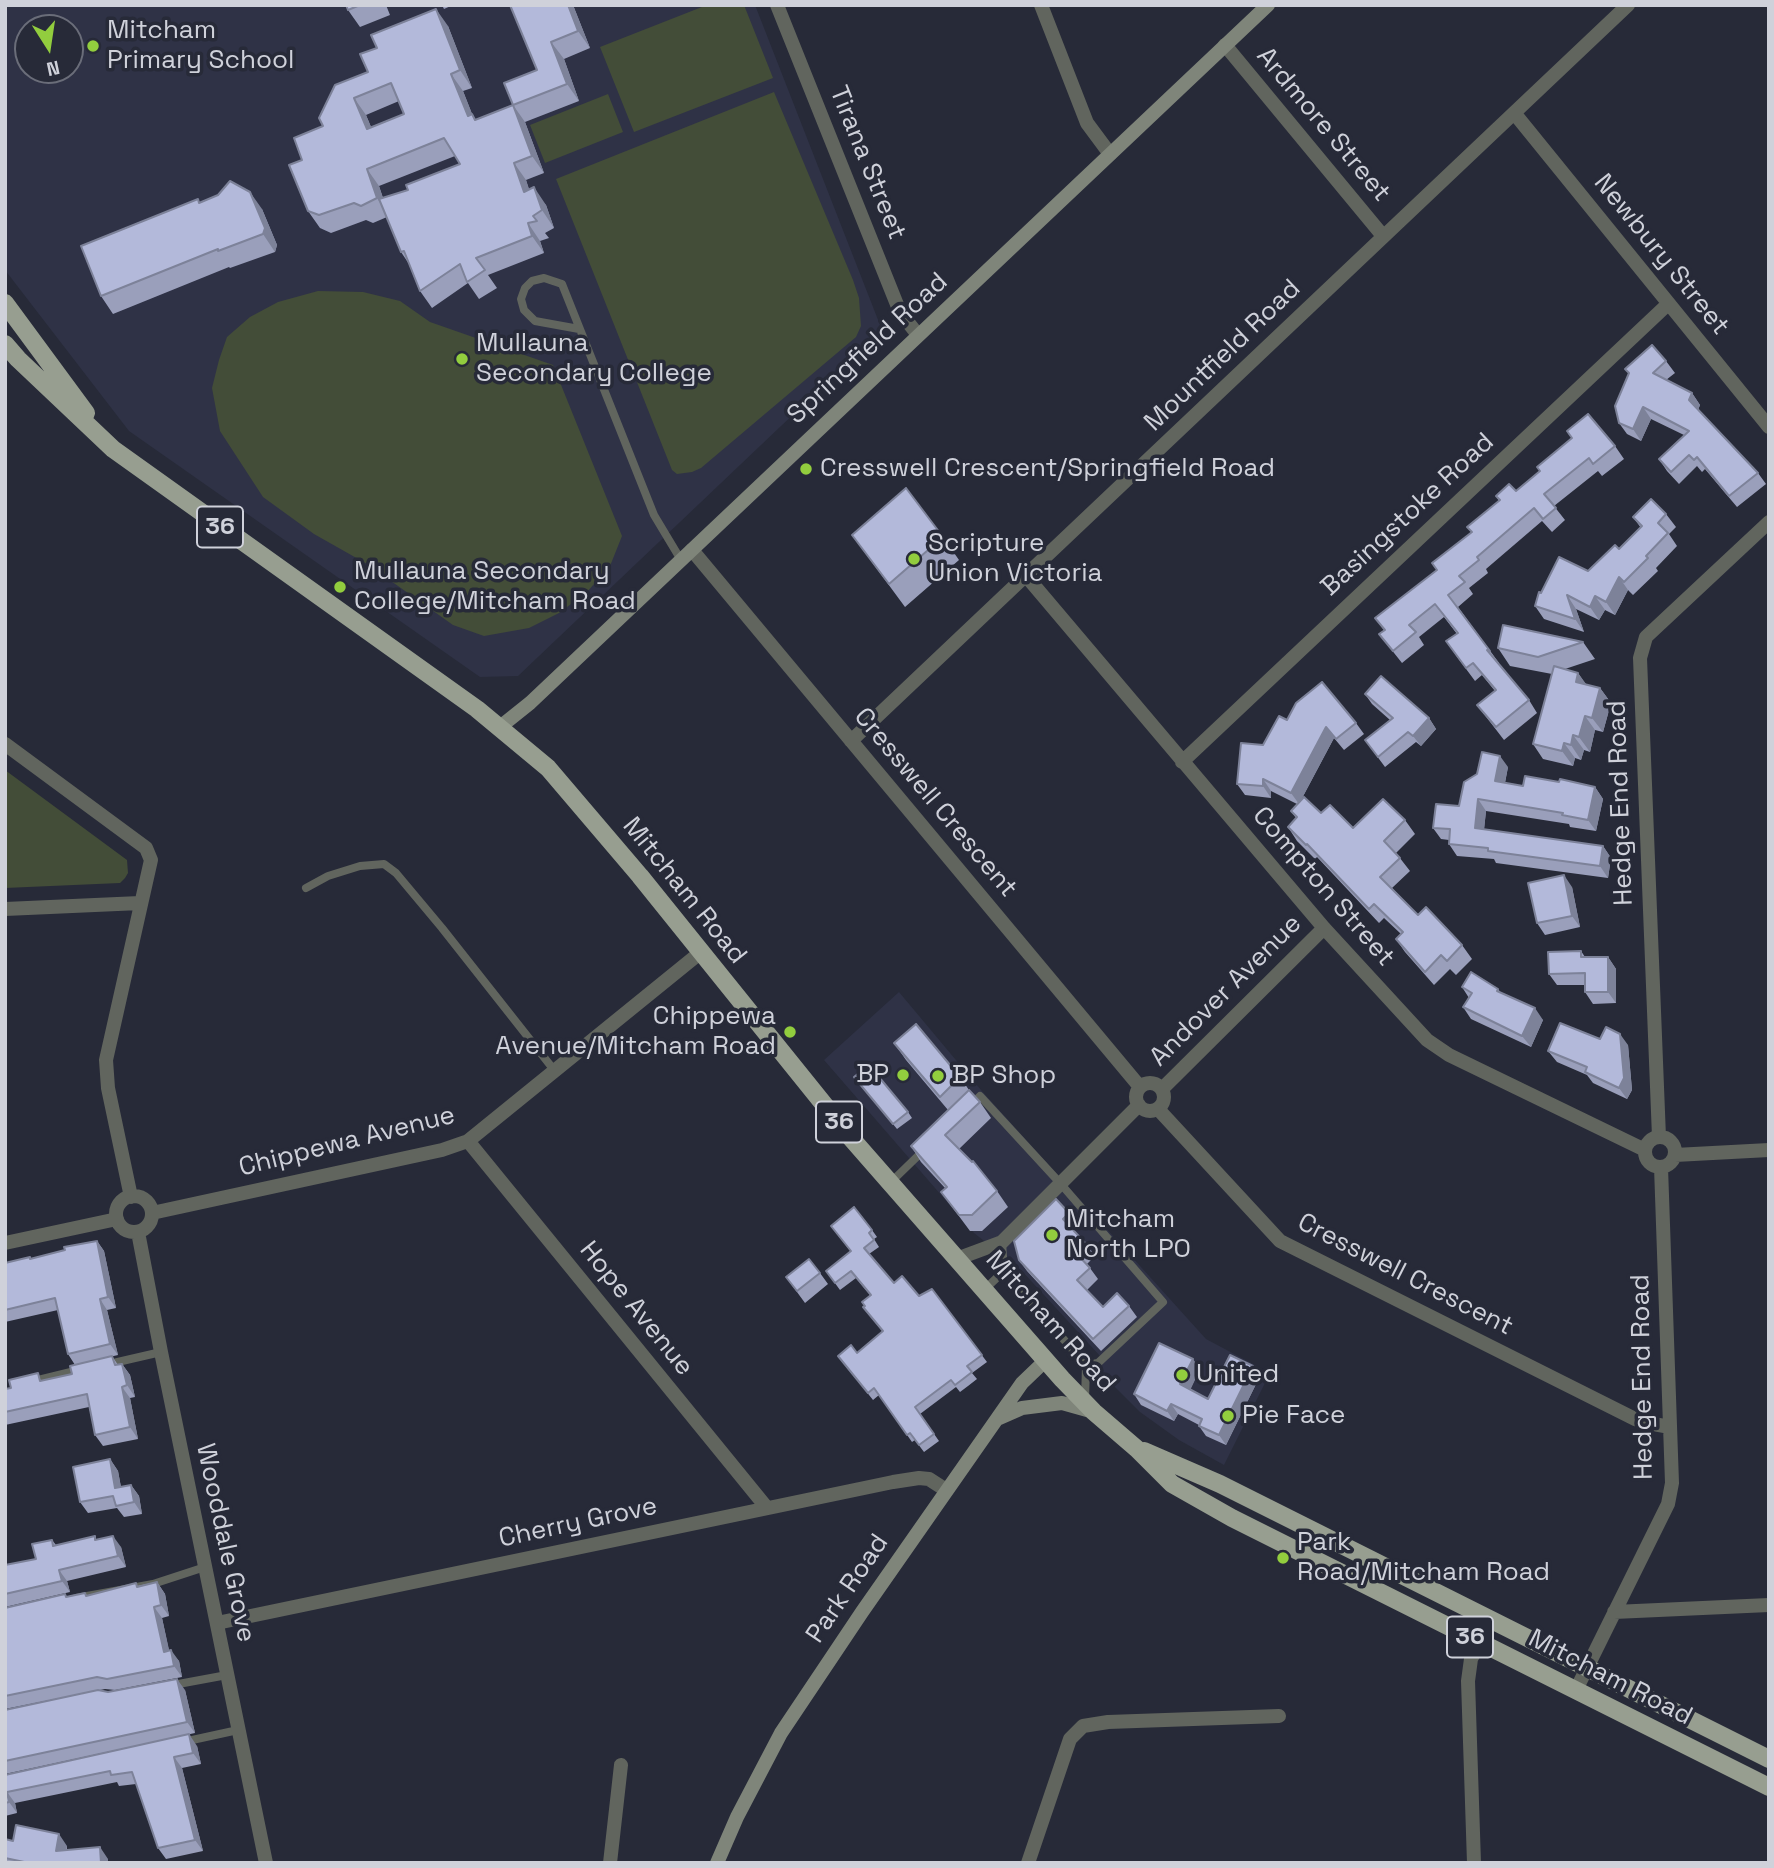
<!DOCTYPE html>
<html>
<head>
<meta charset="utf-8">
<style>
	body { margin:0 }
	#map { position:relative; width:1774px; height:1868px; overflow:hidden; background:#272a38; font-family:"Space Grotesk",sans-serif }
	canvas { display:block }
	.frame { position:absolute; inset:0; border:7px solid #cfd1da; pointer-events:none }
	.north { position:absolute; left:14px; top:14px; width:70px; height:70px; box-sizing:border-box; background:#272a38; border:2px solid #6a6d79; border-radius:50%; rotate:168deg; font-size:19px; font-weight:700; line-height:28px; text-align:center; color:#cfd1da }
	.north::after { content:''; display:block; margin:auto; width:24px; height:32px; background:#92cd3e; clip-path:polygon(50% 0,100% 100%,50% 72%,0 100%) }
</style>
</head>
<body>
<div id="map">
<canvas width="1774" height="1868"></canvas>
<div class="frame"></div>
<div class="north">N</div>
</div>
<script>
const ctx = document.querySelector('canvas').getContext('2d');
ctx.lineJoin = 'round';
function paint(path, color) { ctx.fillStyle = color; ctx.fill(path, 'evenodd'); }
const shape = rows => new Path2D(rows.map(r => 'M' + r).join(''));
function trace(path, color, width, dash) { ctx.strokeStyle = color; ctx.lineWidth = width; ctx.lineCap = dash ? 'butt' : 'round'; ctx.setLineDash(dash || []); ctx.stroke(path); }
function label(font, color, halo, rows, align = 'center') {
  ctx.font = font + ' "Space Grotesk",sans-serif'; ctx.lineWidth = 7; ctx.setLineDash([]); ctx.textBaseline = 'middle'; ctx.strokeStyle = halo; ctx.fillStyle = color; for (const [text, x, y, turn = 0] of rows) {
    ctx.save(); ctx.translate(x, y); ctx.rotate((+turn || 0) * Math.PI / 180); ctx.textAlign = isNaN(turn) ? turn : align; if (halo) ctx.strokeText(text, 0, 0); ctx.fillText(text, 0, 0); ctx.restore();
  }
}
paint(shape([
	[5,5,755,5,882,330,518,676,480,677,129,431,5,270],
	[28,28,70,28,70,70,28,70],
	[899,992,981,1090,1206,1339,1270,1373,1224,1465,1179,1440,1140,1412,1102,1374,1100,1356,1021,1270,974,1233,824,1060]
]), '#2f3246');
paint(shape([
	[707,5,744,5,773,78,634,132,600,47],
	[774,92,853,280,859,298,861,326,856,337,701,468,692,472,677,474,672,470,556,179],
	[608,94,623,132,545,163,530,125],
	[318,291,363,292,400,301,430,322,553,365,622,536,610,566,587,592,559,613,529,628,484,636,453,625,367,564,314,534,263,497,220,431,212,388,219,360,227,337,250,317,278,302],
	[5,770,127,860,128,873,125,878,120,883,5,888]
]), '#434d38');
trace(shape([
	[579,329,535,321,524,310,521,299,525,288,532,281,544,278,562,284,654,515,681,560],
	[306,888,328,876,360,866,384,864,396,873,442,928,554,1070],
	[971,1105,980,1096,1060,1183,1163,1302,1098,1363,1086,1365],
	[891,1182,924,1150],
	[1002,1242,1004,1271,1086,1365,1085,1401],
	[985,1289,1004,1271],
	[109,1364,161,1352],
	[34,1381,79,1370],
	[76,1598,153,1584,205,1567],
	[173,1685,227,1675],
	[183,1742,238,1730]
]), '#61655e', 8);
trace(shape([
	[777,5,900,312,918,335],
	[1041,5,1087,123,1110,154],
	[1225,45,1383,236],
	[1515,114,1769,427],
	[692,550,1140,1087],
	[1027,577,1324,928,1427,1040,1449,1055,1645,1150],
	[851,741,1628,5],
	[5,744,146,848,151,860,106,1060,108,1088,131,1197],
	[1182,762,1668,304],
	[5,909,140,903],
	'1136 1097a14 14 0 1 1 28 0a14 14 0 1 1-28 0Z',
	[1162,1089,1324,928],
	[1158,1109,1280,1241,1635,1419,1648,1423,1670,1427],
	'1645 1152a15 15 0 1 1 30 0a15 15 0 1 1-30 0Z',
	[1659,1137,1640,658,1646,637,1769,522],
	[468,1141,767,1508],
	[1675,1155,1769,1150],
	'116 1214a18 18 0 1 1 36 0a18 18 0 1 1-36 0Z',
	[152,1213,442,1150,468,1141,701,952],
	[138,1232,161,1352,266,1863],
	[5,1243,117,1219],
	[959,1258,1002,1242,1139,1105],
	[1614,1612,1769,1605],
	[217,1623,893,1482,919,1478,929,1479,946,1490],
	[1576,1690,1668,1504,1672,1483,1661,1167],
	[610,1863,621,1765],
	[1028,1863,1070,1739,1083,1726,1108,1722,1279,1716],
	[1474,1863,1468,1681,1471,1659,1480,1642]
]), '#61655e', 14);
trace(shape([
	[500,727,530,703,1268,5],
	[997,1419,1022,1408,1062,1403,1094,1412],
	[717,1863,737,1817,781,1733,862,1612,1022,1383,1046,1360]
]), '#7f857a', 14);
trace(shape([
	[5,303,86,413],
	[5,344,18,359,113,449,477,709,548,768,640,876,851,1138,1062,1379,1094,1412,1137,1449,1172,1484,1232,1518,1769,1787],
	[1144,1451,1220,1484,1769,1759]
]), '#979e90', 18);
paint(shape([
	[346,5,386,5,390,15,360,27,348,10],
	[442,5,453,5,444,9],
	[510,5,573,5,590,48,564,59,579,101,525,122,544,173,526,180,529,190,546,205,554,228,545,233,549,238,540,241,544,253,488,275,497,288,479,299,468,283,432,308,420,291,409,264,401,252,387,217,373,223,366,220,331,233,320,228,308,211,302,160,323,126,368,72,448,26,472,88,463,91,472,114,476,120,513,105,537,70],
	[399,101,404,114,371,127,366,115],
	[455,156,460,164,408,190,383,198,379,186],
	[200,202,262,209,277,245,275,252,230,268,229,267,113,314,101,296],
	[1666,361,1675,373,1666,380,1692,393,1700,405,1698,410,1758,473,1766,484,1737,507,1705,469,1702,472,1697,466,1679,484,1667,471,1659,459,1684,435,1651,419,1641,441,1627,434,1619,423,1629,374,1625,369],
	[1567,431,1615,446,1624,459,1602,476,1598,471,1554,506,1565,520,1552,532,1542,521,1486,569,1488,573,1469,588,1473,594,1458,607,1499,663,1498,663,1529,700,1537,713,1504,740,1477,705,1495,691,1482,675,1475,681,1455,654,1457,634,1444,617,1419,637,1424,645,1402,663,1379,634,1384,630,1375,618,1437,570,1499,501,1496,496,1516,491,1540,471,1572,438],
	[1666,514,1676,527,1669,534,1677,546,1656,568,1658,571,1633,595,1628,590,1615,615,1605,610,1599,620,1576,609,1584,632,1544,619,1535,606,1541,593,1588,571,1619,549,1641,528,1633,517],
	[852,535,943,537,959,560,905,607],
	[1583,642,1595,659,1565,669,1578,673,1586,685,1600,688,1611,703,1603,732,1595,730,1590,752,1584,750,1581,760,1575,758,1573,766,1543,759,1533,744,1552,674,1510,666,1498,648],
	[1365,694,1429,718,1436,729,1421,746,1416,742,1385,767,1365,740,1390,720,1372,704],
	[1287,720,1356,723,1364,734,1344,750,1334,738,1301,800,1321,813,1353,828,1405,820,1415,834,1396,853,1410,871,1392,888,1418,915,1462,945,1472,959,1456,975,1450,969,1434,985,1405,952,1396,939,1401,934,1384,918,1379,923,1317,857,1315,859,1297,841,1288,827,1296,818,1291,811,1297,804,1271,791,1271,798,1245,795,1237,784,1263,745],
	[1508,767,1505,783,1523,786,1559,782,1595,787,1603,799,1596,831,1570,827,1569,824,1486,811,1484,829,1603,846,1611,858,1608,878,1496,863,1494,859,1457,856,1449,844,1449,840,1441,839,1433,828],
	[1572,887,1580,927,1545,935,1537,923],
	[1581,951,1585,957,1608,957,1616,969,1616,1003,1593,1004,1585,992,1585,985,1557,985,1549,974],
	[1462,987,1498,989,1501,993,1543,1020,1531,1047,1471,1019,1463,1007,1469,998],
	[1600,1039,1628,1045,1632,1090,1627,1099,1593,1083,1587,1075,1557,1062,1548,1051],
	[894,1043,960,1077,969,1090,980,1102,991,1118,959,1149,997,1191,1008,1207,982,1231,970,1231,941,1192,945,1188,921,1162,911,1146,948,1110,906,1060],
	[854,1077,908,1112,912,1118,897,1129],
	[1069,1213,1077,1225,1072,1229,1087,1245,1095,1256,1087,1264,1098,1279,1087,1290,1103,1307,1129,1306,1137,1317,1101,1351,1027,1271,1019,1260],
	[831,1226,872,1230,877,1237,874,1239,879,1247,869,1254,894,1283,919,1296,932,1289,987,1362,972,1373,977,1379,968,1386,960,1392,956,1387,920,1414,939,1441,924,1452,915,1440,912,1442,879,1395,873,1400,838,1356,857,1353,883,1332,863,1307,870,1295,856,1278,840,1290,826,1271,851,1252],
	[97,1241,104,1251,116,1308,107,1310,118,1355,75,1365,68,1354,58,1310,5,1322,5,1263,30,1257,31,1259,65,1250],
	[820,1273,828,1284,805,1303,786,1277],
	[112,1356,118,1365,122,1364,130,1375,135,1397,130,1398,138,1439,103,1446,95,1435,89,1407,5,1425,5,1389,72,1374],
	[1200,1369,1190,1389,1208,1399,1260,1376,1226,1445,1206,1436,1199,1426,1199,1425,1178,1414,1174,1421,1141,1405,1134,1394],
	[110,1459,118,1471,121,1487,131,1485,139,1496,142,1514,124,1517,117,1508,88,1513,80,1502],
	[97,1539,121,1547,126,1567,67,1581,70,1592,5,1607,5,1565,36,1559,52,1540,56,1545],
	[157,1582,165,1594,169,1616,162,1618,169,1651,179,1661,182,1677,115,1690,105,1689,5,1709,5,1608,85,1593,87,1596],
	[185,1690,195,1733,5,1774,5,1710,108,1692],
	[197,1746,201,1764,182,1768,203,1851,166,1859,158,1848,136,1784,119,1786,117,1782,15,1803,17,1813,5,1816,5,1775],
	[5,1839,13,1841,67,1846,67,1850,108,1859,108,1863,5,1863]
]), '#9a9fbb');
paint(shape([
	[568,5,573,5,590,48,578,31],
	[436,9,448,26,472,88,460,70],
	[551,42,564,59,579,101,567,84],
	[451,74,463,91,480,134,468,116],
	[354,98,366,115,379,146,367,129],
	[513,105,525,122,544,173,532,156],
	[514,163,526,180,536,209,524,192],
	[367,169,379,186,389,216,377,198],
	[534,187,546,205,554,228,542,210],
	[250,192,262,209,277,245,275,252,263,234],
	[528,223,540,241,544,253,532,236],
	[1692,393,1700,405,1697,412,1689,400],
	[1643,407,1651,419,1641,441,1633,429],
	[1619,577,1628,590,1615,615,1606,602],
	[1567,595,1576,609,1584,632,1575,619],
	[1595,596,1605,610,1599,620,1590,607],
	[1578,673,1589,688,1576,682],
	[1600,688,1611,703,1603,732,1592,718],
	[1585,716,1595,730,1590,752,1579,737],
	[1429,718,1436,729,1421,746,1413,736],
	[1326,727,1334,738,1299,804,1291,793],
	[1573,735,1584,750,1581,760,1571,745],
	[1564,743,1575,758,1573,766,1562,751],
	[1500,756,1508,767,1503,792,1495,781],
	[1263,779,1271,791,1271,798,1263,786],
	[1595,787,1603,799,1596,831,1588,820],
	[1478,799,1486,811,1483,840,1475,828],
	[1603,846,1611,858,1608,878,1600,866],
	[1564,875,1572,887,1580,927,1572,916],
	[1608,957,1616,969,1616,1003,1608,992],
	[1535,1008,1543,1020,1531,1047,1522,1036],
	[1620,1034,1628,1045,1632,1090,1627,1099,1619,1088],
	[97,1241,104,1251,116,1308,108,1297],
	[100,1299,107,1310,118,1355,110,1344],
	[1193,1359,1200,1369,1188,1395,1180,1384],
	[122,1364,130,1375,135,1397,127,1385],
	[1253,1366,1260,1376,1226,1445,1219,1435],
	[122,1387,130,1398,138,1439,130,1427],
	[1171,1404,1178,1414,1174,1421,1167,1411],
	[110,1459,118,1471,123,1499,115,1488],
	[131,1485,139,1496,142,1514,134,1502],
	[113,1536,121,1547,126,1567,118,1556],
	[59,1570,67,1581,70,1592,62,1581],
	[157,1582,165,1594,169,1616,161,1605],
	[154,1607,162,1618,172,1663,164,1652],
	[171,1650,179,1661,182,1677,174,1666],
	[177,1679,185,1690,195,1733,187,1722],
	[189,1734,197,1746,201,1764,193,1753],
	[174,1757,182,1768,203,1851,195,1840],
	[7,1792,15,1803,17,1813,9,1802],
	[59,1834,67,1846,64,1862,56,1851],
	[100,1847,108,1859,108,1863,101,1863]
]), '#7d8299');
const building = shape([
	[346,5,360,5,348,10,346,5],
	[510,5,568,5,578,31,551,42,567,84,513,105,504,83,537,70,510,5],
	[436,9,460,70,451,74,468,116,472,114,475,120,513,105,532,156,514,163,524,192,534,187,542,210,533,216,537,221,528,223,532,236,476,258,485,270,467,282,460,264,420,291,404,251,401,252,379,199,408,190,406,185,460,164,444,138,367,169,377,198,361,206,354,203,319,215,308,211,289,165,302,160,294,138,323,126,319,118,335,85,368,72,360,54,377,48,371,35,436,9],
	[391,83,404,114,367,129,354,98,391,83],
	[230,181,250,192,265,228,263,234,218,251,218,249,101,296,81,246,198,199,199,203,218,195,230,181],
	[1652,345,1666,361,1653,373,1692,393,1689,400,1758,473,1729,496,1697,457,1694,460,1689,455,1671,472,1659,459,1689,431,1643,407,1633,429,1619,423,1615,406,1629,373,1625,369,1652,345],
	[1588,414,1615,446,1593,464,1589,458,1544,494,1556,508,1543,519,1534,508,1477,557,1479,560,1459,576,1465,582,1448,595,1490,651,1487,650,1529,700,1496,727,1477,705,1496,690,1473,663,1466,668,1446,641,1458,633,1435,604,1409,625,1416,632,1393,651,1379,634,1385,630,1375,618,1437,570,1432,563,1472,532,1467,527,1500,500,1496,496,1509,484,1516,491,1540,471,1537,467,1572,438,1567,431,1588,414],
	[906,488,943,537,889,584,852,535,906,488],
	[1651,499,1666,514,1658,523,1668,533,1646,556,1648,558,1624,582,1619,577,1606,602,1595,596,1590,607,1567,595,1575,619,1535,606,1539,592,1541,593,1559,557,1588,571,1615,545,1619,549,1642,526,1633,517,1651,499],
	[1503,625,1583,642,1538,657,1498,648,1503,625],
	[1554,666,1578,673,1576,682,1600,688,1592,718,1585,716,1579,737,1573,735,1571,745,1564,743,1562,751,1533,744,1554,666],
	[1381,676,1429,718,1413,736,1408,732,1378,757,1365,740,1393,718,1365,694,1381,676],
	[1322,682,1356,723,1336,739,1326,727,1291,793,1263,779,1263,786,1237,784,1241,743,1263,745,1279,716,1287,720,1296,703,1322,682],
	[1482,752,1500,756,1495,781,1523,786,1525,776,1559,782,1560,779,1595,787,1588,820,1562,815,1563,813,1478,799,1475,828,1603,846,1600,866,1488,851,1488,848,1449,844,1450,829,1433,828,1436,804,1459,806,1464,782,1477,774,1482,752],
	[1304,797,1321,813,1330,805,1353,828,1383,799,1405,820,1384,841,1400,858,1380,877,1418,915,1426,907,1462,945,1447,961,1441,955,1425,972,1396,939,1403,932,1374,904,1369,909,1307,844,1306,845,1288,827,1297,817,1291,811,1304,797],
	[1564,875,1572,916,1537,923,1528,883,1564,875],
	[1581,951,1581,957,1608,957,1608,992,1585,992,1585,973,1549,974,1548,952,1581,951],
	[1471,972,1498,989,1497,991,1535,1008,1522,1036,1463,1007,1472,993,1462,987,1471,972],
	[1560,1023,1600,1039,1606,1027,1620,1034,1624,1078,1619,1088,1585,1072,1587,1067,1548,1051,1560,1023],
	[916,1024,960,1077,940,1097,894,1043,916,1024],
	[869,1065,908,1112,893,1124,854,1077,869,1065],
	[969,1090,980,1102,945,1135,972,1162,973,1161,997,1191,972,1215,959,1215,941,1192,947,1187,911,1146,969,1090],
	[1056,1199,1069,1213,1063,1219,1087,1245,1077,1254,1090,1268,1077,1280,1103,1307,1117,1293,1129,1306,1093,1339,1019,1260,1014,1241,1056,1199],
	[854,1207,872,1230,869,1233,874,1240,864,1248,894,1283,902,1276,919,1296,932,1289,982,1355,967,1366,972,1372,963,1379,955,1385,951,1380,915,1407,934,1434,919,1445,910,1433,907,1435,874,1388,868,1393,838,1356,851,1345,857,1353,883,1331,863,1307,865,1306,862,1302,871,1295,851,1271,835,1283,826,1271,851,1251,831,1226,854,1207],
	[97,1241,108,1297,100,1299,110,1344,68,1354,55,1298,5,1310,5,1263,30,1257,30,1259,65,1250,64,1247,97,1241],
	[809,1259,820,1273,797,1291,786,1277,809,1259],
	[1159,1343,1193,1359,1180,1384,1208,1399,1230,1355,1253,1366,1219,1435,1199,1426,1202,1419,1171,1404,1167,1411,1134,1394,1159,1343],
	[112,1356,115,1365,122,1364,127,1385,122,1387,130,1427,95,1435,87,1394,5,1412,5,1389,11,1388,9,1380,38,1373,40,1381,72,1374,70,1366,112,1356],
	[110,1459,115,1488,131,1485,134,1502,116,1506,113,1496,80,1502,73,1467,110,1459],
	[95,1536,95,1540,113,1536,118,1556,59,1570,62,1581,5,1594,5,1565,36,1559,32,1544,52,1540,53,1546,95,1536],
	[157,1582,161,1605,154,1607,164,1652,171,1650,174,1666,107,1679,97,1677,5,1696,5,1608,65,1594,66,1597,85,1593,86,1596,136,1583,137,1587,157,1582],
	[177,1679,187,1722,5,1761,5,1710,98,1690,108,1692,177,1679],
	[189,1734,193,1753,174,1757,195,1840,158,1848,132,1772,111,1775,110,1771,7,1792,9,1802,5,1803,5,1775,189,1734],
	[16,1825,59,1834,56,1851,100,1847,101,1863,29,1863,5,1858,5,1839,13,1841,16,1825]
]);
paint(building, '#b3b9da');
trace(building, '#7d8299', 2);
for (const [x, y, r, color] of [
	[93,46,7,"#92cd3e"],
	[462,359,7,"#92cd3e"],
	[806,469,7,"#92cd3e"],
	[914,559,7,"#92cd3e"],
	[340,587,7,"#92cd3e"],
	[790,1032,7,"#92cd3e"],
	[903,1075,7,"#92cd3e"],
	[938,1076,7,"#92cd3e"],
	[1052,1235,7,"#92cd3e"],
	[1182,1375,7,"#92cd3e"],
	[1228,1416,7,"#92cd3e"],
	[1283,1558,7,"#92cd3e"]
]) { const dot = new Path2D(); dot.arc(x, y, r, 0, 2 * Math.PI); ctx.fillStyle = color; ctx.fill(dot); trace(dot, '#272a38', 2.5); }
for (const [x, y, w] of [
	[220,527,46],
	[839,1122,46],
	[1470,1637,46]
]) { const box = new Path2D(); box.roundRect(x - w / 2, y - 20.5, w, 41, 5); ctx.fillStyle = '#272a38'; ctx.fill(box); trace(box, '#cfd1da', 2); }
label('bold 24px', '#cfd1da', null, [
	["36",220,527],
	["36",839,1122],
	["36",1470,1637]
]);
label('26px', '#cfd1da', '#272a38', [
	["Mitcham",107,31],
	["Primary School",107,61],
	["Mullauna",476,344],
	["Secondary College",476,374],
	["Cresswell Crescent/Springfield Road",820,469],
	["Scripture",928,544],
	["Union Victoria",928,574],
	["Mullauna Secondary",354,572],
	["College/Mitcham Road",354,602],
	["Chippewa",776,1017,"right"],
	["Avenue/Mitcham Road",776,1047,"right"],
	["BP",889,1075,"right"],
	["BP Shop",952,1076],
	["Mitcham",1066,1220],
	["North LPO",1066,1250],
	["United",1196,1375],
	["Pie Face",1242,1416],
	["Park",1297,1543],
	["Road/Mitcham Road",1297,1573]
], 'left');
label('26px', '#cfd1da', '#272a38', [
	["Ardmore Street",1323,125,50],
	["Tirana Street",867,163,68],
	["Newbury Street",1661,255,51],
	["Springfield Road",868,349,-43],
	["Mountfield Road",1223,356,-44],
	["Basingstoke Road",1408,515,-43],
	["Cresswell Crescent",935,803,50],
	["Hedge End Road",1621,803,-92],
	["Compton Street",1323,887,49],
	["Mitcham Road",684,891,51],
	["Andover Avenue",1226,991,-45],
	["Chippewa Avenue",347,1142,-14],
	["Cresswell Crescent",1405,1275,27],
	["Hope Avenue",636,1309,51],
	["Mitcham Road",1050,1322,48],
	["Hedge End Road",1643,1377,-91],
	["Cherry Grove",578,1523,-12],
	["Wooddale Grove",225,1543,78],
	["Park Road",848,1589,-56],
	["Mitcham Road",1610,1678,27]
]);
</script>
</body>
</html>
